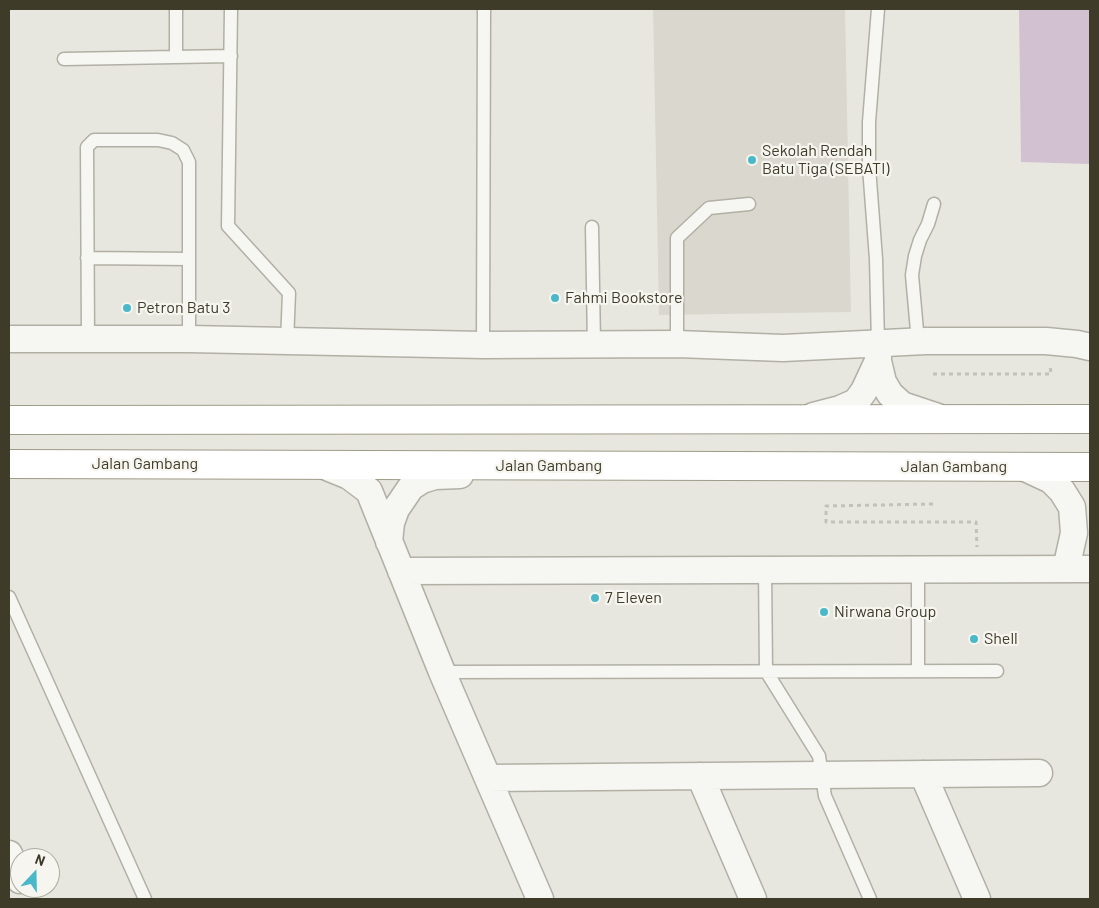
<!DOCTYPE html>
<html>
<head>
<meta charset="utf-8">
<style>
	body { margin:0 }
	#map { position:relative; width:1099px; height:908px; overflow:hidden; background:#e8e7df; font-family:Barlow,sans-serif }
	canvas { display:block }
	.frame { position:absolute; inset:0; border:10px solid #3e3c29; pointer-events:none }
	.north { position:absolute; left:10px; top:848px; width:50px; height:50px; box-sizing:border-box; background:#f6f5ef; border:1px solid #acaba0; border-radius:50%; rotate:21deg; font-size:14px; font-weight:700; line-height:20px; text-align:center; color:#3e3c29 }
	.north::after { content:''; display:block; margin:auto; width:18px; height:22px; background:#4ab8c8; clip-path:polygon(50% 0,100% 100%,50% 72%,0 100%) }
</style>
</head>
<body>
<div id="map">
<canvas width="1099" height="908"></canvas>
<div class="frame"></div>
<div class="north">N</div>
</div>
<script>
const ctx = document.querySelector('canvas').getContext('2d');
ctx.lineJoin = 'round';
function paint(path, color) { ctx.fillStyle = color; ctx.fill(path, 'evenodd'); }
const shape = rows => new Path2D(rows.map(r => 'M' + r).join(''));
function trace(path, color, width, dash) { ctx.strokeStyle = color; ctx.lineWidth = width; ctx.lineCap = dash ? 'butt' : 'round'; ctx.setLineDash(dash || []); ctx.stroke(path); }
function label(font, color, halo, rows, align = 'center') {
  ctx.font = font + ' Barlow,sans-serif'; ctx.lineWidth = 4.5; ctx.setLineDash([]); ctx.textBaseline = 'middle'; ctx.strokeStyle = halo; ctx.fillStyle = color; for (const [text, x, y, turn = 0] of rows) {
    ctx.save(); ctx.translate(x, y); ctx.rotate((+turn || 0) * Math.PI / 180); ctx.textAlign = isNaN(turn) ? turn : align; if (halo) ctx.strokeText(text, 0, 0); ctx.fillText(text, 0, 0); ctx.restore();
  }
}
paint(shape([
	[653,9,845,9,851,312,659,315]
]), '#dad8ce');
paint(shape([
	[1019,9,1090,9,1090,164,1021,162]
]), '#d1c1d1');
const service = shape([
	[231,9,228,226,289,293,287,342],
	[878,9,869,122,869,167,876,259,878,344],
	[176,57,176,9],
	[64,59,231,56],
	[592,227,594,345],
	[87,258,189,259],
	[88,338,87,147,94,140,158,140,172,143,183,150,189,162,189,339],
	[918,342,912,275,915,256,920,240,928,224,934,204],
	[677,344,677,238,709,208,749,204],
	[483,345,484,9],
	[765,570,766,671,819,756,825,796,870,899],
	[918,570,918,671],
	[9,597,145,899],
	[442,672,997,671]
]);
const minor = shape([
	[9,339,189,339,483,345,677,344,783,348,926,341,1046,341,1077,344,1090,347],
	[878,344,878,361,883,382,890,394,902,405,938,417],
	[813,416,840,409,856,402,864,391,878,361],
	[322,465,349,476,369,491,442,672,540,899],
	[1023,467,1051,480,1062,491,1072,507,1074,533,1066,569],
	[389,542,391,523,396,509,411,487,422,480,435,476,460,475],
	[401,571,1090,569],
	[923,774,977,899],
	[700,776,753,899],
	[488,778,1039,773],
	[9,854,20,880]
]);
const trunk = shape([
	[9,420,1090,419],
	[9,464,1090,467]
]);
trace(service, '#b2b0a5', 15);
trace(minor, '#b2b0a5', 29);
trace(trunk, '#9e9b88', 30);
trace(shape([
	[933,374,1051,374,1050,365],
	[933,504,826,506,826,522,976,522,977,547]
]), '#c2c2ba', 3, [4, 4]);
trace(service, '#f6f6f2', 12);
trace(minor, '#f6f6f2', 26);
trace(trunk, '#fff', 28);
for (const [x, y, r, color] of [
	[752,160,5,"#4ab8c8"],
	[555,298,5,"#4ab8c8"],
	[127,308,5,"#4ab8c8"],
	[595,598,5,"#4ab8c8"],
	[824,612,5,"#4ab8c8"],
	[974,639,5,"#4ab8c8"]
]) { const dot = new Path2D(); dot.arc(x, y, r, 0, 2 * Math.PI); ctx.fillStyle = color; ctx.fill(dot); trace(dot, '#f6f5ef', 2); }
label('16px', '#3e3c29', '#f6f5ef', [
	["Sekolah Rendah",762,151],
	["Batu Tiga (SEBATI)",762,169],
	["Fahmi Bookstore",565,298],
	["Petron Batu 3",137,308],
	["7 Eleven",605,598],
	["Nirwana Group",834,612],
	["Shell",984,639]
], 'left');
label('16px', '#3e3c29', '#f6f5ef', [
	["Jalan Gambang",145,464],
	["Jalan Gambang",549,466],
	["Jalan Gambang",954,467]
]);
</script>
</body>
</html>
